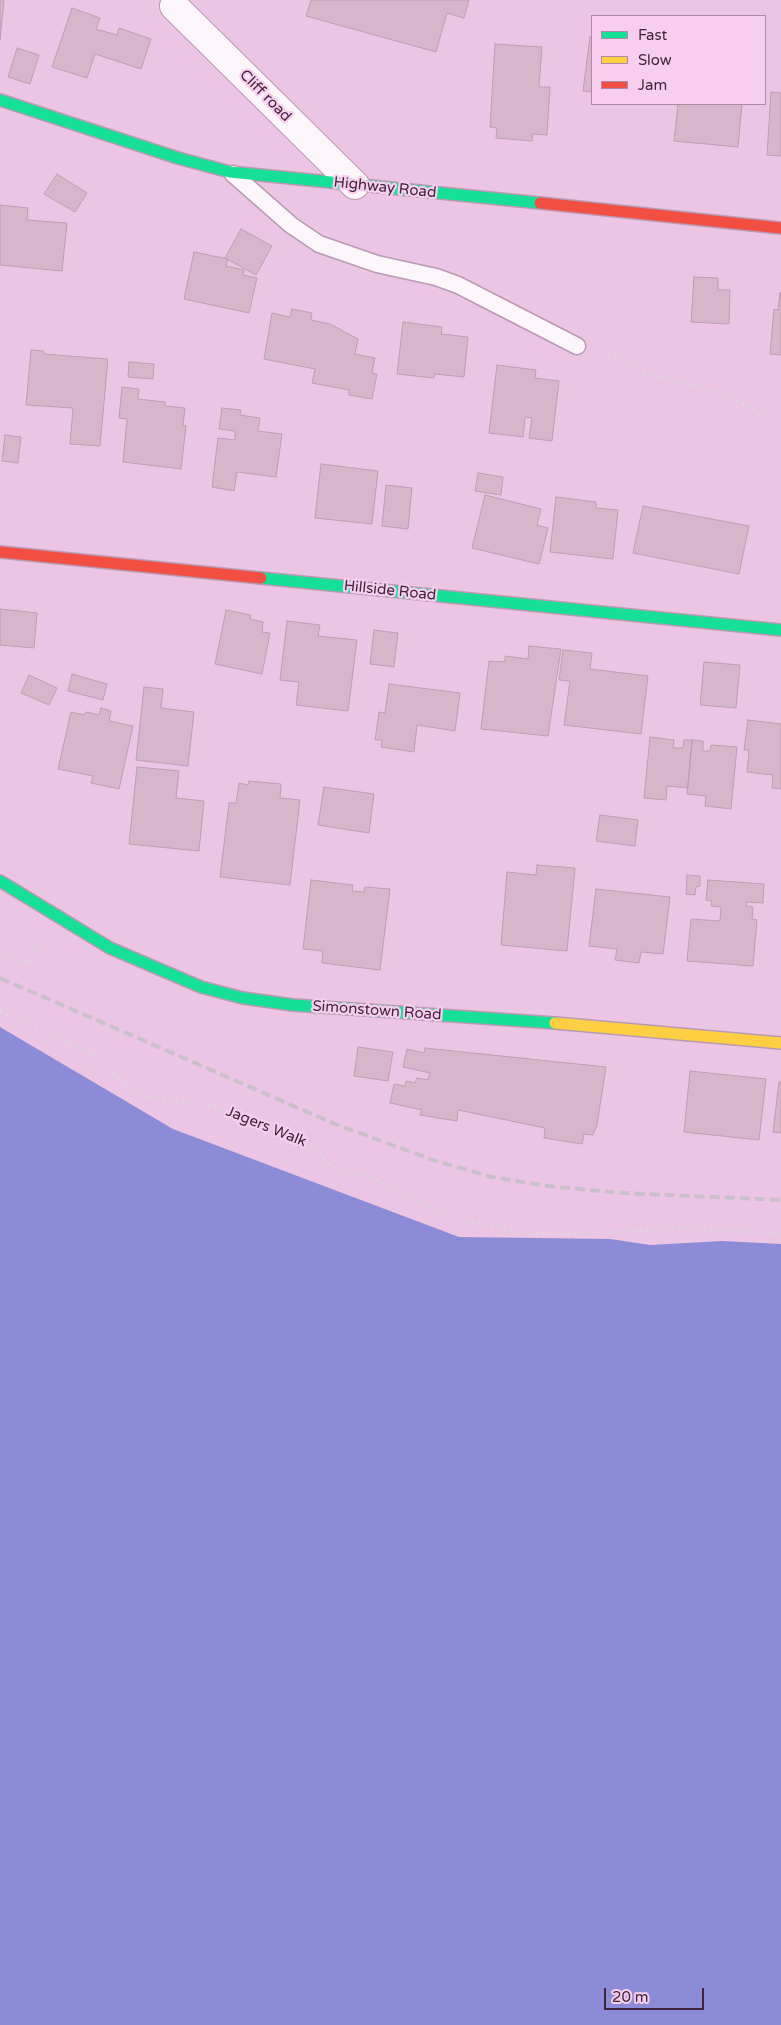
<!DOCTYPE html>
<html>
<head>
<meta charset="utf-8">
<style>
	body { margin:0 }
	#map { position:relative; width:781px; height:2025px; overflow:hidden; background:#ecc5e4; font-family:"Varela Round",sans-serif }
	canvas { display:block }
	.legend { position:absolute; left:591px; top:15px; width:175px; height:90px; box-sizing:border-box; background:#f8ceee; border:1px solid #ae8aa6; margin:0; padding:6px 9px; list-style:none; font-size:15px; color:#40253b }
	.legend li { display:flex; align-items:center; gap:10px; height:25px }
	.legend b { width:25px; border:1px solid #ae8aa6 }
	.scale { position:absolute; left:604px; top:1988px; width:100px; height:22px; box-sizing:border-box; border:2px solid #40253b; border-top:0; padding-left:6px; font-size:15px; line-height:18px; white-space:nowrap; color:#40253b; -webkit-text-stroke:4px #f8ceee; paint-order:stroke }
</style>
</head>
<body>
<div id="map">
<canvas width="781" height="2025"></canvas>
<ul class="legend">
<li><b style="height:6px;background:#16e098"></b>Fast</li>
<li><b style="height:6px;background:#ffcf43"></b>Slow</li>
<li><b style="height:6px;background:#f24e42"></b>Jam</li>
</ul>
<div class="scale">20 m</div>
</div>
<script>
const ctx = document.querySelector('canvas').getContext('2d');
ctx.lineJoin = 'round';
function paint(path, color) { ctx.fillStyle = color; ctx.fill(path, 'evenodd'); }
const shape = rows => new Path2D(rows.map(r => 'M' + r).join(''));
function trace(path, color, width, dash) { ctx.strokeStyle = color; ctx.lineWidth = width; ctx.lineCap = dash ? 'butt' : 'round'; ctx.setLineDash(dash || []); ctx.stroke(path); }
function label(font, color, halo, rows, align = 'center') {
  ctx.font = font + ' "Varela Round",sans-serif'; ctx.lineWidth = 4.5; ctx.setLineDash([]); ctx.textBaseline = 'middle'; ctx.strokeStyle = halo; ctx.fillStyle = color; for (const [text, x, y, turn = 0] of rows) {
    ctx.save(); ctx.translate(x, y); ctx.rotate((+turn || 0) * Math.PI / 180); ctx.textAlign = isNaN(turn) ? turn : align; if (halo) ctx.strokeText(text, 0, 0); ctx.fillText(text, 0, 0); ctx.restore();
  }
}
paint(shape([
	[0,1027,173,1129,459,1237,610,1239,650,1245,722,1241,781,1244,781,2025,0,2025]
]), '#8c8bd7');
const building = shape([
	[0,0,4,0,0,40,0,0],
	[311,0,469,0,464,18,447,13,436,52,306,16,311,0],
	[72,8,100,18,96,29,117,35,119,28,151,39,141,69,95,54,87,78,52,67,72,8],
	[590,37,592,38,592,92,583,91,590,37],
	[495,44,542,47,539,87,550,87,547,135,533,134,532,141,496,138,497,128,490,127,495,44],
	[17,48,39,55,30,84,8,77,17,48],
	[771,92,781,93,781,156,767,155,771,92],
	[678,104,742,104,738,147,674,141,678,104],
	[57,174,87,193,75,212,44,194,57,174],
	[0,205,28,208,27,220,67,223,62,271,0,265,0,205],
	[241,229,272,246,256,275,225,258,241,229],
	[194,252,228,259,226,266,244,270,243,275,257,278,249,313,184,299,194,252],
	[694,277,718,278,718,290,730,290,729,324,691,322,694,277],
	[780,293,781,293,781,355,770,354,774,309,778,310,780,293],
	[292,309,312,313,311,320,330,324,358,339,355,354,375,358,372,373,377,374,372,399,349,395,349,390,312,383,315,369,264,359,272,313,290,317,292,309],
	[403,322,442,327,441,334,468,337,464,377,435,374,434,378,397,374,403,322],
	[31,350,44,351,44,354,108,359,100,446,70,444,73,408,26,405,31,350],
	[129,362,154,364,153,379,128,377,129,362],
	[497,365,536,370,535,378,559,381,552,441,529,438,532,418,525,417,523,437,489,433,497,365],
	[122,387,139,389,138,399,165,402,165,406,185,408,183,425,186,426,181,469,123,462,127,419,119,418,122,387],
	[222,408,241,410,240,415,260,418,258,431,282,434,276,477,237,472,234,491,212,487,218,438,235,440,235,431,219,429,222,408],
	[5,435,21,437,18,463,2,461,5,435],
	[321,464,378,471,372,524,315,518,321,464],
	[478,473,503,477,501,495,475,491,478,473],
	[386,485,412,488,408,529,382,526,386,485],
	[485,495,541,509,537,525,548,528,539,564,472,548,485,495],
	[556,497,596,502,596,508,618,510,613,559,550,552,556,497],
	[643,506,749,526,739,574,633,553,643,506],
	[0,609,37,613,34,648,0,645,0,609],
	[226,610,251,615,250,619,263,622,262,632,270,633,262,674,215,664,226,610],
	[287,621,320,625,318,636,357,640,348,711,296,705,299,682,280,680,287,621],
	[374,630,398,633,394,667,370,664,374,630],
	[529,646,561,649,548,736,481,729,489,661,505,662,505,656,528,659,529,646],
	[563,650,592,653,590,669,648,676,641,734,564,725,570,681,559,680,563,650],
	[704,662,740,665,736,708,700,705,704,662],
	[72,674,107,684,103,700,68,691,72,674],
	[29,675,57,688,49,705,21,693,29,675],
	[389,684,460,693,455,731,417,725,414,752,381,747,382,740,375,740,379,712,385,713,389,684],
	[144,687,163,689,161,708,194,712,188,766,136,760,144,687],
	[101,708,111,711,109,721,133,726,119,789,91,783,93,776,58,769,71,712,84,715,86,712,99,715,101,708],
	[748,720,781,724,781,789,772,788,773,775,747,772,749,750,744,750,748,720],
	[650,737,674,740,673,748,683,748,684,740,692,740,688,788,667,786,666,800,644,798,650,737],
	[692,740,703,741,703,751,710,751,711,745,737,747,731,809,705,806,706,796,687,794,692,740],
	[137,767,179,771,176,798,204,801,199,851,129,844,137,767],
	[249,781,281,784,280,798,300,800,290,885,220,877,229,803,236,803,239,783,248,785,249,781],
	[324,787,374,794,369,833,318,825,324,787],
	[600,815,638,820,635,846,596,841,600,815],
	[537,865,575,868,567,951,501,945,507,872,536,875,537,865],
	[687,875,700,876,700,886,696,887,695,895,686,894,687,875],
	[311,880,353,885,352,891,364,892,365,887,390,889,380,970,322,963,323,951,303,949,311,880],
	[708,880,764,884,763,903,747,902,746,906,753,907,752,919,757,920,753,966,687,961,691,919,720,921,721,907,711,906,712,901,706,900,708,880],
	[596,889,670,897,663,954,641,952,639,963,615,960,617,949,589,946,596,889],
	[358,1047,393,1052,388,1081,354,1076,358,1047],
	[425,1048,606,1067,597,1125,593,1135,584,1134,582,1144,544,1138,545,1128,458,1110,457,1121,420,1115,422,1110,390,1103,394,1084,405,1086,406,1081,415,1083,417,1078,428,1080,430,1073,403,1067,407,1049,424,1053,425,1048],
	[690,1071,766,1079,759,1140,684,1132,690,1071],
	[779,1082,781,1082,781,1133,773,1132,779,1082]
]);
paint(building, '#d7b6cb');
trace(building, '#be9eb2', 1);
const lane = shape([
	[233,174,291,225,319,244,377,264,436,277,458,285,577,346]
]);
const street = shape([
	[174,6,355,185]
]);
const fast = shape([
	[0,100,178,158,230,172,540,203],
	[261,578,781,630],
	[0,881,110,948,201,987,243,998,293,1005,555,1023]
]);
const slow = shape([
	[555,1023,781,1043]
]);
const jam = shape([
	[540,203,781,228],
	[0,552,261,578]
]);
trace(lane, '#b89ab2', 19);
trace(street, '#b89ab2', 30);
trace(fast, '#b89ab2', 14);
trace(slow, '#b89ab2', 14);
trace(jam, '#b89ab2', 14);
trace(shape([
	[602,353,621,360,643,373,701,387,727,397,745,405,781,427],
	[0,950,28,964,39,942],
	[0,1011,48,1035,95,1054,132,1091,144,1096,213,1106,256,1124,307,1140,332,1167,388,1184,425,1204,467,1220,523,1233,567,1234,688,1228,781,1234]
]), '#e0d3dd', 3, [2.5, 4]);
trace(lane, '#fcf6fb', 16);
trace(street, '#fcf6fb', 28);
trace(fast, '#16e098', 11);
trace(slow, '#ffcf43', 11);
trace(jam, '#f24e42', 11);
trace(shape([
	[0,978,335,1124,433,1160,492,1177,548,1186,622,1193,781,1200]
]), '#cbc0c9', 4, [10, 5]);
label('15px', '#40253b', '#f8ceee', [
	["Cliff road",265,96,45],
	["Highway Road",385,188,6],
	["Hillside Road",390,591,6],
	["Simonstown Road",377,1011,4],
	["Jagers Walk",266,1127,22]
]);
</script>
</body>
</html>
